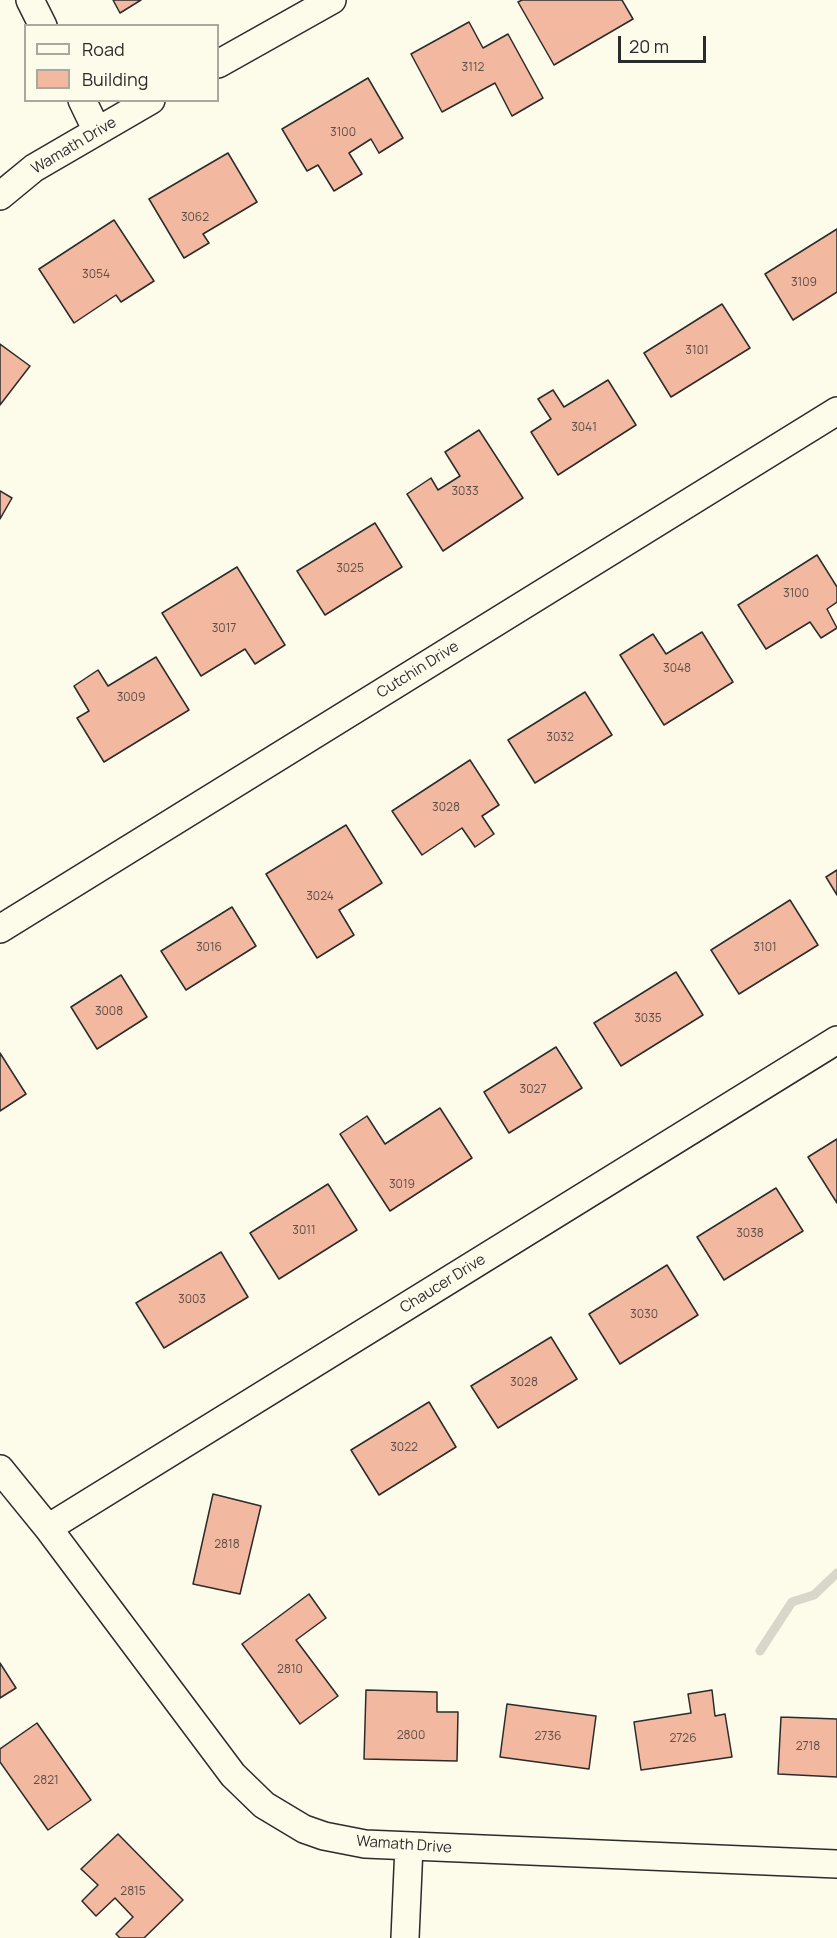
<!DOCTYPE html>
<html>
<head>
<meta charset="utf-8">
<style>
	body { margin:0 }
	#map { position:relative; width:837px; height:1938px; overflow:hidden; background:#fdfbea; font-family:Manrope,sans-serif }
	canvas { display:block }
	.legend { position:absolute; left:24px; top:24px; width:195px; height:78px; box-sizing:border-box; background:#fdfbea; border:2px solid #a9a89e; margin:0; padding:8px 10px; list-style:none; font-size:18px; color:#2b2b2b }
	.legend li { display:flex; align-items:center; gap:12px; height:30px }
	.legend b { width:30px; border:2px solid #a9a89e }
	.scale { position:absolute; left:618px; top:36px; width:88px; height:27px; box-sizing:border-box; border:3px solid #2b2b2b; border-top:0; padding-left:8px; font-size:18px; line-height:21px; white-space:nowrap; color:#2b2b2b; -webkit-text-stroke:4px #fdfbea; paint-order:stroke }
</style>
</head>
<body>
<div id="map">
<canvas width="837" height="1938"></canvas>
<ul class="legend">
<li><b style="height:8px;background:#fdfbea"></b>Road</li>
<li><b style="height:16px;background:#f2b8a0"></b>Building</li>
</ul>
<div class="scale">20 m</div>
</div>
<script>
const ctx = document.querySelector('canvas').getContext('2d');
ctx.lineJoin = 'round';
const shape = rows => new Path2D(rows.map(r => 'M' + r).join(''));
function trace(path, color, width, dash) { ctx.strokeStyle = color; ctx.lineWidth = width; ctx.lineCap = dash ? 'butt' : 'round'; ctx.setLineDash(dash || []); ctx.stroke(path); }
function paint(path, color) { ctx.fillStyle = color; ctx.fill(path, 'evenodd'); }
function label(font, color, halo, rows, align = 'center') {
  ctx.font = font + ' Manrope,sans-serif'; ctx.lineWidth = 4.5; ctx.setLineDash([]); ctx.textBaseline = 'middle'; ctx.strokeStyle = halo; ctx.fillStyle = color; for (const [text, x, y, turn = 0] of rows) {
    ctx.save(); ctx.translate(x, y); ctx.rotate((+turn || 0) * Math.PI / 180); ctx.textAlign = isNaN(turn) ? turn : align; if (halo) ctx.strokeText(text, 0, 0); ctx.fillText(text, 0, 0); ctx.restore();
  }
}
trace(shape([
	[760,1651,792,1602,814,1595,837,1573]
]), '#d8d7c9', 9);
const building = shape([
	[113,0,141,0,120,13,113,0],
	[522,0,622,0,633,19,554,65,518,2,522,0],
	[469,22,483,48,508,34,543,98,512,116,495,83,442,112,411,54,469,22],
	[368,78,403,138,379,153,371,139,349,153,362,174,334,191,318,165,307,171,282,129,368,78],
	[228,153,257,202,203,234,209,243,184,258,149,199,228,153],
	[114,220,154,281,121,302,116,295,74,323,39,269,114,220],
	[837,229,837,292,793,320,765,274,837,229],
	[722,304,750,348,671,397,644,353,722,304],
	[0,344,30,366,0,405,0,344],
	[608,380,636,425,558,475,531,432,551,419,538,399,553,390,564,407,608,380],
	[479,430,523,498,443,551,407,494,431,478,438,490,460,476,445,452,479,430],
	[0,491,12,498,0,519,0,491],
	[375,523,402,567,325,615,297,571,375,523],
	[817,555,837,587,837,602,827,609,837,628,821,638,810,622,766,649,738,605,817,555],
	[237,567,285,645,255,664,245,649,201,676,162,613,237,567],
	[702,632,733,682,664,725,620,655,653,634,666,654,702,632],
	[156,657,189,710,104,762,77,718,89,711,74,686,98,670,108,686,156,657],
	[585,692,612,735,535,783,508,740,585,692],
	[470,760,499,805,482,816,494,834,475,847,462,828,422,855,392,811,470,760],
	[346,825,382,883,339,910,354,935,317,958,266,874,346,825],
	[837,870,837,895,826,877,837,870],
	[790,900,818,945,739,994,711,950,790,900],
	[232,907,256,946,186,990,161,951,232,907],
	[676,972,703,1015,621,1066,594,1023,676,972],
	[121,975,147,1017,97,1049,71,1007,121,975],
	[556,1047,582,1088,509,1133,484,1092,556,1047],
	[0,1053,26,1094,0,1111,0,1053],
	[440,1108,472,1158,390,1211,340,1134,367,1116,385,1144,440,1108],
	[837,1139,837,1203,808,1157,837,1139],
	[328,1184,357,1230,279,1279,250,1233,328,1184],
	[776,1188,803,1231,724,1280,697,1237,776,1188],
	[221,1252,248,1297,164,1348,136,1303,221,1252],
	[667,1265,698,1315,620,1364,589,1314,667,1265],
	[551,1337,577,1379,498,1428,471,1386,551,1337],
	[429,1402,456,1447,379,1495,351,1450,429,1402],
	[213,1494,261,1506,240,1594,193,1584,213,1494],
	[309,1594,326,1618,296,1640,338,1696,300,1724,242,1644,309,1594],
	[0,1663,16,1688,0,1698,0,1663],
	[366,1690,437,1692,437,1712,458,1712,457,1761,364,1759,366,1690],
	[712,1690,715,1716,725,1714,732,1757,641,1770,634,1722,691,1713,688,1694,712,1690],
	[507,1704,596,1716,589,1769,500,1757,507,1704],
	[781,1717,837,1719,837,1777,778,1774,781,1717],
	[37,1723,91,1800,48,1830,0,1762,0,1749,37,1723],
	[118,1834,183,1900,144,1938,120,1938,116,1934,133,1917,115,1898,96,1916,82,1901,98,1885,81,1869,118,1834]
]);
paint(building, '#f2b8a0');
trace(building, '#2b2b2b', 1.5);
const minor = shape([
	[30,0,43,26],
	[218,64,332,0],
	[82,100,97,131],
	[0,196,34,168,151,100],
	[0,929,837,411],
	[0,1469,48,1528,233,1775,264,1805,304,1829,324,1836,365,1844,837,1864],
	[48,1528,837,1040],
	[405,1938,409,1846]
]);
trace(minor, '#2b2b2b', 30);
trace(minor, '#fdfbea', 27);
label('12px', '#5d4e48', null, [
	["3112",473,68],
	["3100",343,133],
	["3062",195,218],
	["3054",96,275],
	["3109",804,283],
	["3101",697,351],
	["3041",584,428],
	["3033",465,492],
	["3025",350,569],
	["3100",796,594],
	["3017",224,629],
	["3048",677,669],
	["3009",131,698],
	["3032",560,738],
	["3028",446,808],
	["3024",320,897],
	["3016",209,948],
	["3101",765,948],
	["3008",109,1012],
	["3035",648,1019],
	["3027",533,1090],
	["3019",402,1185],
	["3011",304,1231],
	["3038",750,1234],
	["3003",192,1300],
	["3030",644,1315],
	["3028",524,1383],
	["3022",404,1448],
	["2818",227,1545],
	["2810",290,1670],
	["2800",411,1736],
	["2736",548,1737],
	["2726",683,1739],
	["2718",808,1747],
	["2821",46,1781],
	["2815",133,1892]
]);
label('15px', '#2b2b2b', '#fdfbea', [
	["Wamath Drive",74,146,-31],
	["Cutchin Drive",418,670,-32],
	["Chaucer Drive",443,1284,-32],
	["Wamath Drive",404,1845,4]
]);
</script>
</body>
</html>
